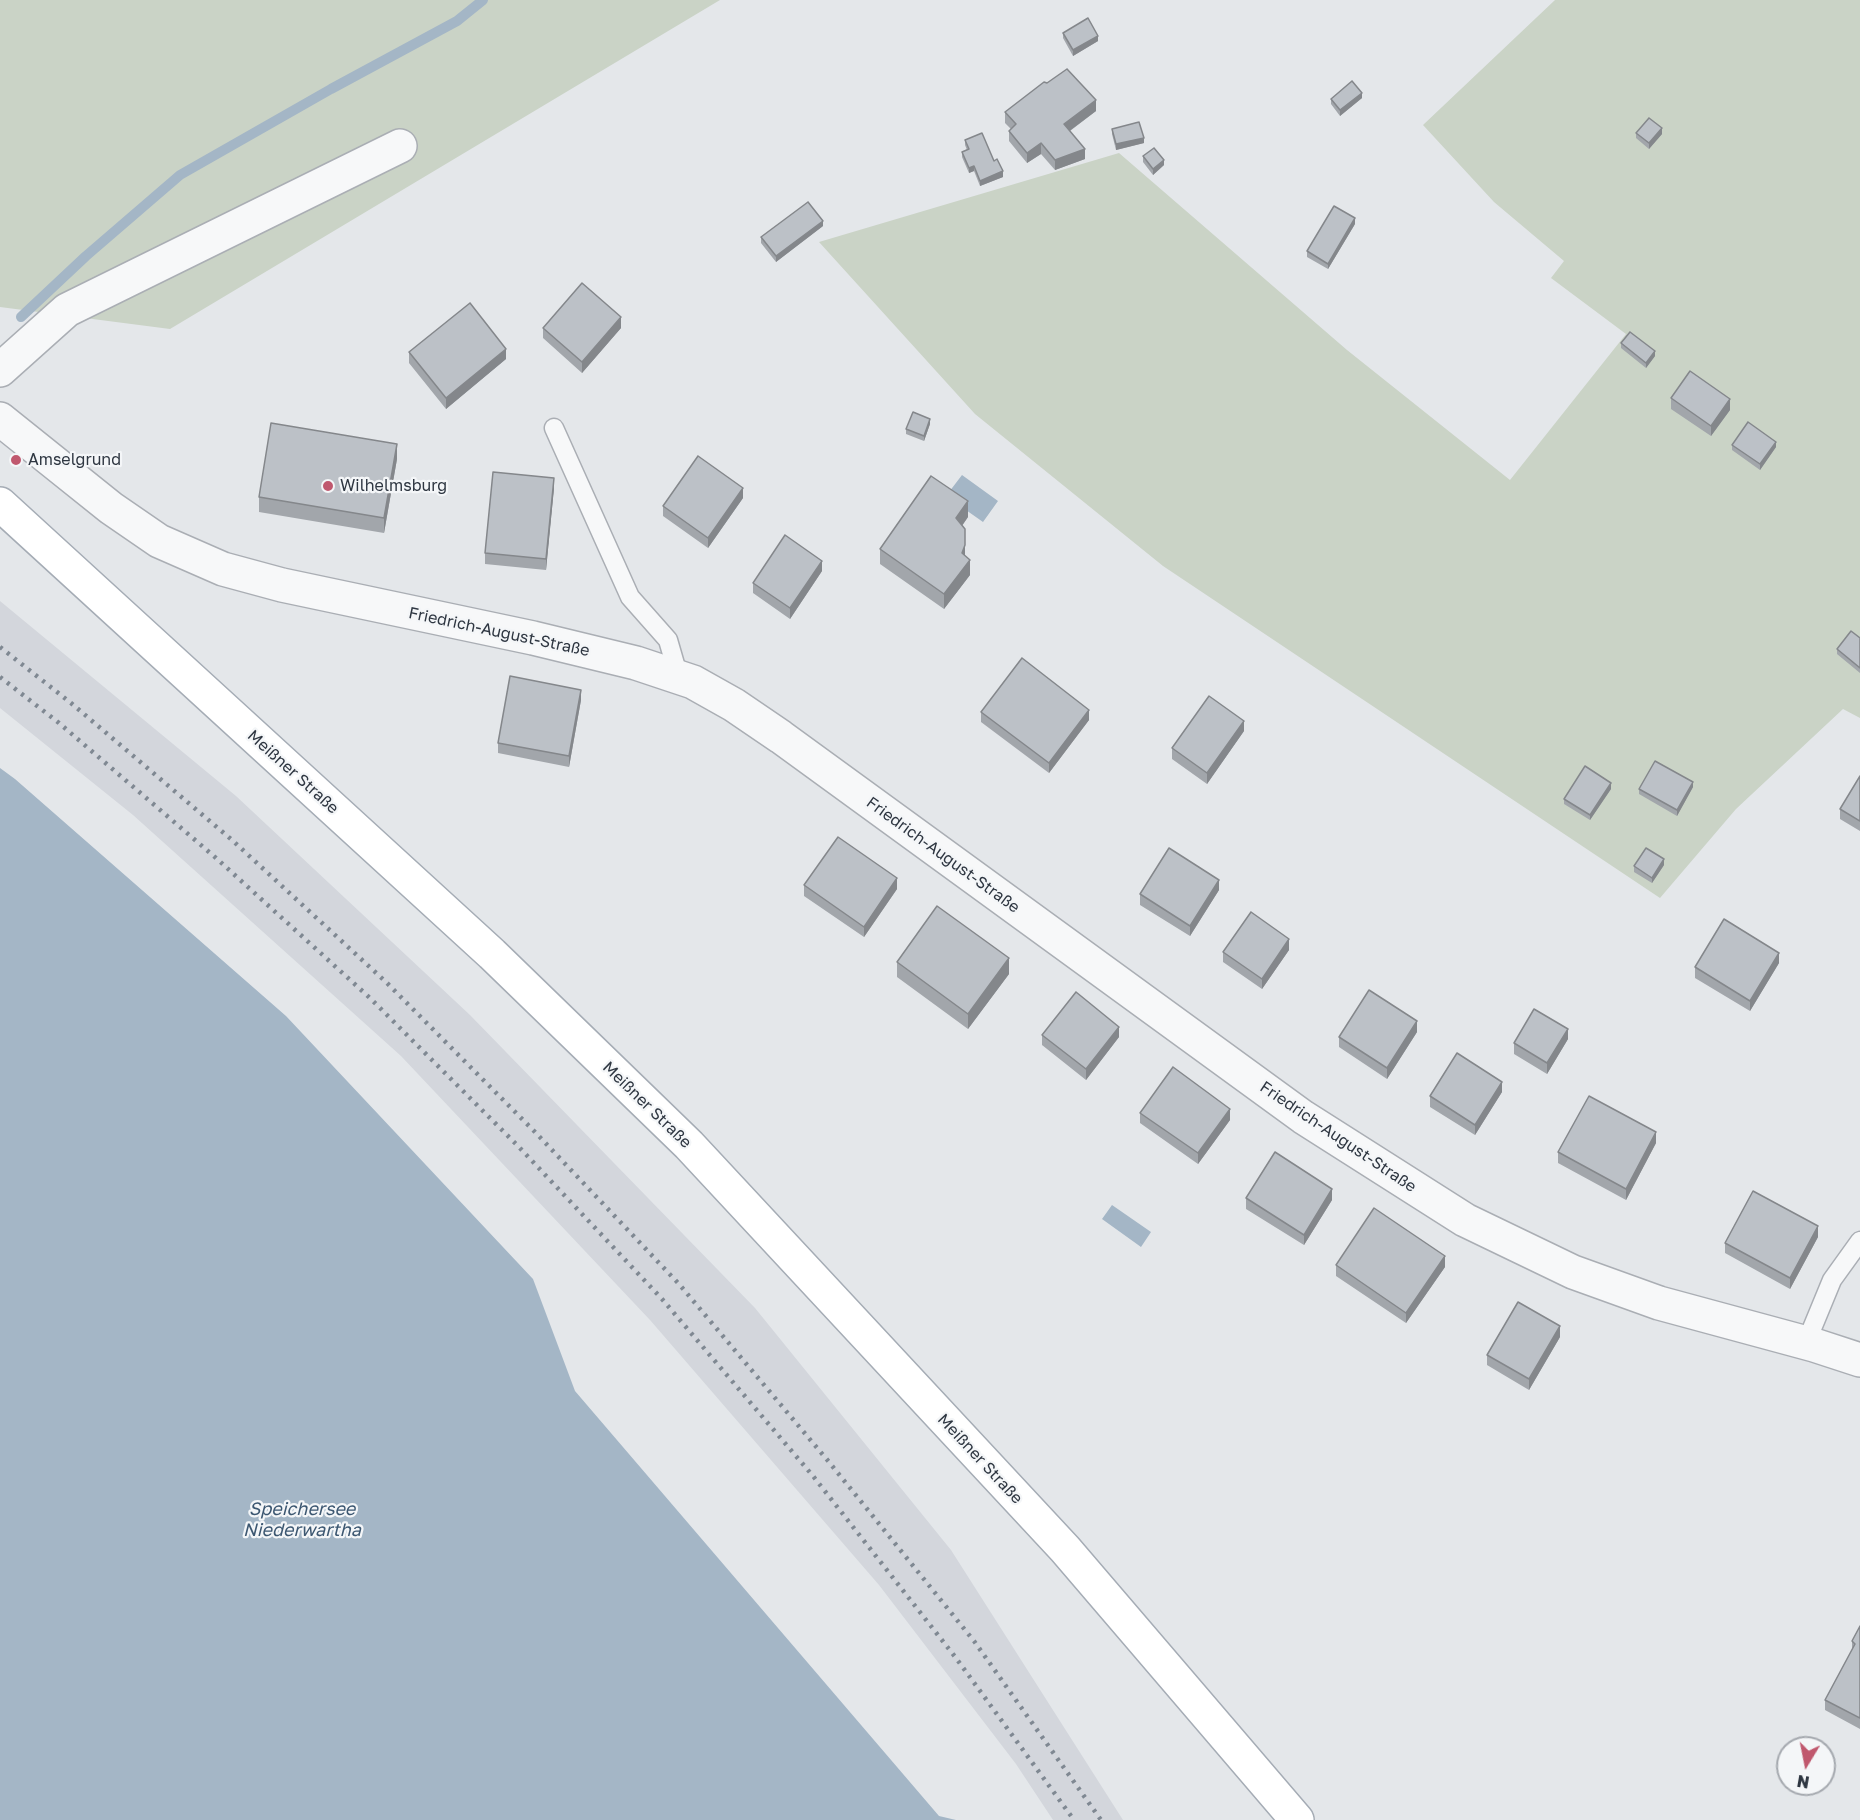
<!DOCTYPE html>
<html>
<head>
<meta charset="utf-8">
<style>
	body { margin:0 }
	#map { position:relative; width:1860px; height:1820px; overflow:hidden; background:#e4e7ea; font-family:"Golos Text",sans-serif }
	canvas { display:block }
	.north { position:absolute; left:1776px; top:1736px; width:60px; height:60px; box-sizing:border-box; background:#f4f6f8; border:2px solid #a5a9af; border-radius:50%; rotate:190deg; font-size:16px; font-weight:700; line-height:24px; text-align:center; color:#2e3641 }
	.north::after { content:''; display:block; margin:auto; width:21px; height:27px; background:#c0586e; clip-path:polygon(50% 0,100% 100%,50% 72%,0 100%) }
</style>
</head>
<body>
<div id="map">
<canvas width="1860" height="1820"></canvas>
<div class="north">N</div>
</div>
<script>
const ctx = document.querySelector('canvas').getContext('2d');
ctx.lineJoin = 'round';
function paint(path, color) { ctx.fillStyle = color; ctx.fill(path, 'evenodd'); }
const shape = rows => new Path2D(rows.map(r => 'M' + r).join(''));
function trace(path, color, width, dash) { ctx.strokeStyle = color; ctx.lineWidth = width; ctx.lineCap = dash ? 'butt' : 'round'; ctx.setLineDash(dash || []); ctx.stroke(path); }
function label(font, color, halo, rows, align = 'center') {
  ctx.font = font + ' "Golos Text",sans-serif'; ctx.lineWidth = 4.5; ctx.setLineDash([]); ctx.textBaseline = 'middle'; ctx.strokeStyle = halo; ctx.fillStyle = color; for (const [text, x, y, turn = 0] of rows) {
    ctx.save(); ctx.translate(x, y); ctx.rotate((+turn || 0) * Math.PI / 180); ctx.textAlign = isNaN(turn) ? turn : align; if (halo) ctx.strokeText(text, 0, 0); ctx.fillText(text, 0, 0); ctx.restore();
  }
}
paint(shape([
	[0,601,236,796,470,1015,755,1308,951,1550,1123,1820,1053,1820,1016,1764,879,1585,650,1320,401,1056,133,815,0,708]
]), '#d3d6dc');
paint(shape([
	[0,0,720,0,170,329,0,307],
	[1555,0,1860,0,1860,718,1843,709,1736,809,1660,898,1163,566,975,414,819,242,1119,153,1347,350,1510,480,1626,334,1551,278,1564,261,1494,202,1423,125]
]), '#cad3c6');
paint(shape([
	[962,475,998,501,983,522,946,496],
	[0,768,15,779,286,1016,533,1279,575,1391,939,1816,956,1820,0,1820],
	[1112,1205,1151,1232,1141,1247,1102,1219]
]), '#a4b6c6');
trace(shape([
	[21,317,86,256,180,175,331,89,457,21,483,0]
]), '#a4b6c6', 10);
const lane = shape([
	[554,428,630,597,668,640,679,678],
	[1806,1343,1832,1280,1860,1241]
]);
const street = shape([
	[0,370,67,310,400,146],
	[0,419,111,508,159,541,223,569,282,585,533,638,636,663,693,682,734,705,781,737,1303,1117,1465,1220,1573,1272,1659,1303,1814,1345,1860,1360]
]);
const primary = shape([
	[0,504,492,954,689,1145,1065,1549,1297,1820]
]);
trace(lane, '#aaaeb4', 21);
trace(street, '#aaaeb4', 36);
trace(primary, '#a5acb5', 36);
trace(lane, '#f7f8f9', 18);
trace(street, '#f7f8f9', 33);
trace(primary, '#fff', 33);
trace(shape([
	[0,647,71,703,232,840,386,982,535,1132,679,1284,829,1462,974,1641,1101,1820],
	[0,677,59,723,216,858,370,998,518,1146,662,1299,813,1476,956,1658,1074,1820]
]), '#7f8892', 4.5, [3, 6]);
paint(shape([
	[1063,33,1098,41,1073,56,1063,38],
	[1362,98,1340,116,1331,104,1331,99],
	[1096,111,1070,131,1085,159,1055,170,1041,154,1027,163,1009,141,1009,131,1011,129,1005,123,1005,112],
	[1112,129,1144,143,1116,150,1112,134],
	[1636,133,1662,134,1649,149,1636,138],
	[965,140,994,161,1003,177,980,186,974,171,969,173,962,157,962,152,967,150,965,145],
	[1143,156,1164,165,1153,175,1143,162],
	[1355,224,1328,269,1307,257,1307,251],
	[823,226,776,262,761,243,761,237],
	[543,328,621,328,582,373,543,338],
	[1621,343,1655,356,1646,368,1621,348],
	[409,352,506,359,446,409,409,363],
	[1671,398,1730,410,1711,436,1671,409],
	[930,424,924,441,906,434,906,429],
	[1732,445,1776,447,1760,470,1732,450],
	[397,459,384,533,259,512,259,497],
	[554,488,546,570,485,564,485,553],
	[743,498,708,548,663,516,663,506],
	[968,517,962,526,965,556,970,575,944,609,880,564,880,549],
	[822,571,790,619,753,593,753,583],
	[1860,638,1860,673,1837,654,1837,649],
	[581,700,569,767,498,753,498,743],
	[981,712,1089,720,1049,773,981,722],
	[1244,731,1207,784,1172,759,1172,748],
	[1860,776,1860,831,1840,819,1840,809],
	[1693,787,1677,816,1639,794,1639,789],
	[1611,789,1590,820,1564,804,1564,799],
	[1664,865,1652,883,1634,872,1634,866],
	[804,885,897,889,864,937,804,896],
	[1219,890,1190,936,1140,905,1140,894],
	[1289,950,1262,989,1223,962,1223,952],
	[897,962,1009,974,968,1029,897,977],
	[1779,963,1750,1011,1695,978,1695,967],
	[1417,1032,1387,1079,1339,1047,1339,1037],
	[1042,1035,1119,1037,1086,1080,1042,1045],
	[1568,1039,1547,1074,1514,1054,1514,1043],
	[1502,1092,1475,1135,1430,1107,1430,1096],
	[1140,1113,1230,1120,1198,1164,1140,1123],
	[1656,1143,1626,1200,1558,1163,1558,1152],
	[1246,1198,1332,1200,1304,1245,1246,1209],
	[1818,1237,1790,1289,1725,1253,1725,1243],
	[1336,1265,1445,1267,1406,1323,1336,1276],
	[1560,1337,1529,1390,1487,1365,1487,1355],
	[1860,1626,1860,1729,1825,1710,1825,1700,1852,1651,1852,1641]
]), '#a2a6ab');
paint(shape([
	[1098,36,1098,41,1073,56,1073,50],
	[1362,93,1362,98,1340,116,1340,110],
	[1096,100,1096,111,1064,135,1064,124],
	[1662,128,1662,134,1649,149,1649,143],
	[1144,138,1144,143,1116,150,1116,144],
	[1041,143,1041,154,1027,163,1027,153],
	[1085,149,1085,159,1055,170,1055,160],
	[1164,160,1164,165,1153,175,1153,169],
	[974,166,974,171,969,173,969,168],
	[1003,171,1003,177,980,186,980,181],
	[1355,218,1355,224,1328,269,1328,264],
	[823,221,823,226,776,262,776,256],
	[621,317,621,328,582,373,582,362],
	[506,349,506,359,446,409,446,398],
	[1655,351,1655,356,1646,368,1646,363],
	[1730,399,1730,410,1711,436,1711,426],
	[930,419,930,424,924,441,924,436],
	[1776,442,1776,447,1760,470,1760,464],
	[397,444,397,459,384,533,384,518],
	[554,478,554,488,546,570,546,559],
	[743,488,743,498,708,548,708,538],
	[968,501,968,517,956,534,956,518],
	[965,545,965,561,962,553],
	[970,560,970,575,944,609,944,594],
	[822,561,822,571,790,619,790,608],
	[581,690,581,700,569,767,569,756],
	[1089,710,1089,720,1049,773,1049,763],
	[1244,721,1244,731,1207,784,1207,773],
	[1693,782,1693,787,1677,816,1677,810],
	[1611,783,1611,789,1590,820,1590,815],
	[1664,859,1664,865,1652,883,1652,878],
	[897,878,897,889,864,937,864,927],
	[1219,880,1219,890,1190,936,1190,926],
	[1289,939,1289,950,1262,989,1262,979],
	[1779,953,1779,963,1750,1011,1750,1001],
	[1009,958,1009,974,968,1029,968,1014],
	[1417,1021,1417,1032,1387,1079,1387,1068],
	[1119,1027,1119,1037,1086,1080,1086,1069],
	[1568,1029,1568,1039,1547,1074,1547,1063],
	[1502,1082,1502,1092,1475,1135,1475,1125],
	[1230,1109,1230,1120,1198,1164,1198,1153],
	[1656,1132,1656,1143,1626,1200,1626,1189],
	[1332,1189,1332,1200,1304,1245,1304,1235],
	[1818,1226,1818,1237,1790,1289,1790,1278],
	[1445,1256,1445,1267,1406,1323,1406,1313],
	[1560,1326,1560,1337,1529,1390,1529,1379]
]), '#84878b');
const building = shape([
	[1088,18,1098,36,1073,50,1063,33,1088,18],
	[1067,69,1096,100,1064,124,1085,149,1055,160,1041,143,1027,153,1009,131,1016,124,1005,112,1044,82,1047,83,1067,69],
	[1352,81,1362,93,1340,110,1331,99,1352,81],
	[1649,118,1662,128,1649,143,1636,133,1649,118],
	[1139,122,1144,138,1116,144,1112,129,1139,122],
	[982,133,994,161,997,159,1003,171,980,181,974,166,969,168,962,152,969,149,965,140,982,133],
	[1154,148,1164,160,1153,169,1143,156,1154,148],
	[808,202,823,221,776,256,761,237,808,202],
	[1334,206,1355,218,1328,264,1307,251,1334,206],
	[582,283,621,317,582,362,543,328,582,283],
	[470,303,506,349,446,398,409,352,470,303],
	[1630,332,1655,351,1646,363,1621,343,1630,332],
	[1690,371,1730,399,1711,426,1671,398,1690,371],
	[913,412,930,419,924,436,906,429,913,412],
	[1748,422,1776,442,1760,464,1732,445,1748,422],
	[271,423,397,444,384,518,259,497,271,423],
	[698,456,743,488,708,538,663,506,698,456],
	[493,472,554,478,546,559,485,553,493,472],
	[931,476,968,501,956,518,965,529,965,545,962,553,970,560,944,594,880,549,931,476],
	[785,535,822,561,790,608,753,583,785,535],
	[1851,631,1860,638,1860,668,1837,649,1851,631],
	[1022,658,1089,710,1049,763,981,712,1022,658],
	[510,676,581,690,569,756,498,743,510,676],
	[1209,696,1244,721,1207,773,1172,748,1209,696],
	[1655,761,1693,782,1677,810,1639,789,1655,761],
	[1585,766,1611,783,1590,815,1564,799,1585,766],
	[1860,776,1860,821,1840,809,1860,776],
	[838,837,897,878,864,927,804,885,838,837],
	[1169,848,1219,880,1190,926,1140,894,1169,848],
	[1646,848,1664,859,1652,878,1634,866,1646,848],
	[937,906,1009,958,968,1014,897,962,937,906],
	[1251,912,1289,939,1262,979,1223,952,1251,912],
	[1724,919,1779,953,1750,1001,1695,967,1724,919],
	[1369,990,1417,1021,1387,1068,1339,1037,1369,990],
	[1076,992,1119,1027,1086,1069,1042,1035,1076,992],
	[1534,1009,1568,1029,1547,1063,1514,1043,1534,1009],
	[1457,1053,1502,1082,1475,1125,1430,1096,1457,1053],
	[1173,1067,1230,1109,1198,1153,1140,1113,1173,1067],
	[1589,1096,1656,1132,1626,1189,1558,1152,1589,1096],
	[1275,1152,1332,1189,1304,1235,1246,1198,1275,1152],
	[1753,1191,1818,1226,1790,1278,1725,1243,1753,1191],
	[1374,1208,1445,1256,1406,1313,1336,1265,1374,1208],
	[1518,1302,1560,1326,1529,1379,1487,1355,1518,1302],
	[1860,1626,1860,1718,1825,1700,1855,1644,1852,1641,1860,1626]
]);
paint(building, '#bcc1c7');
trace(building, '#84878b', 1.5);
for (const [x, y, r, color] of [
	[16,460,6,"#c0586e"],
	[328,486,6,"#c0586e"]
]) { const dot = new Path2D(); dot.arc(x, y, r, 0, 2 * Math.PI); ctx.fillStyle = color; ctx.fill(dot); trace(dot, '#f4f6f8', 2); }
label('16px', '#2e3641', '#f4f6f8', [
	["Amselgrund",28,460],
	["Wilhelmsburg",340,486]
], 'left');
label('16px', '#2e3641', '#f4f6f8', [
	["Friedrich-August-Straße",499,632,12],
	["Meißner Straße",293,772,42],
	["Friedrich-August-Straße",943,855,36],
	["Meißner Straße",647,1105,44],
	["Friedrich-August-Straße",1338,1137,34],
	["Meißner Straße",980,1459,47]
]);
label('italic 18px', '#3c5771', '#f4f6f8', [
	["Speichersee",302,1509],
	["Niederwartha",302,1530]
]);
</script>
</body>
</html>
